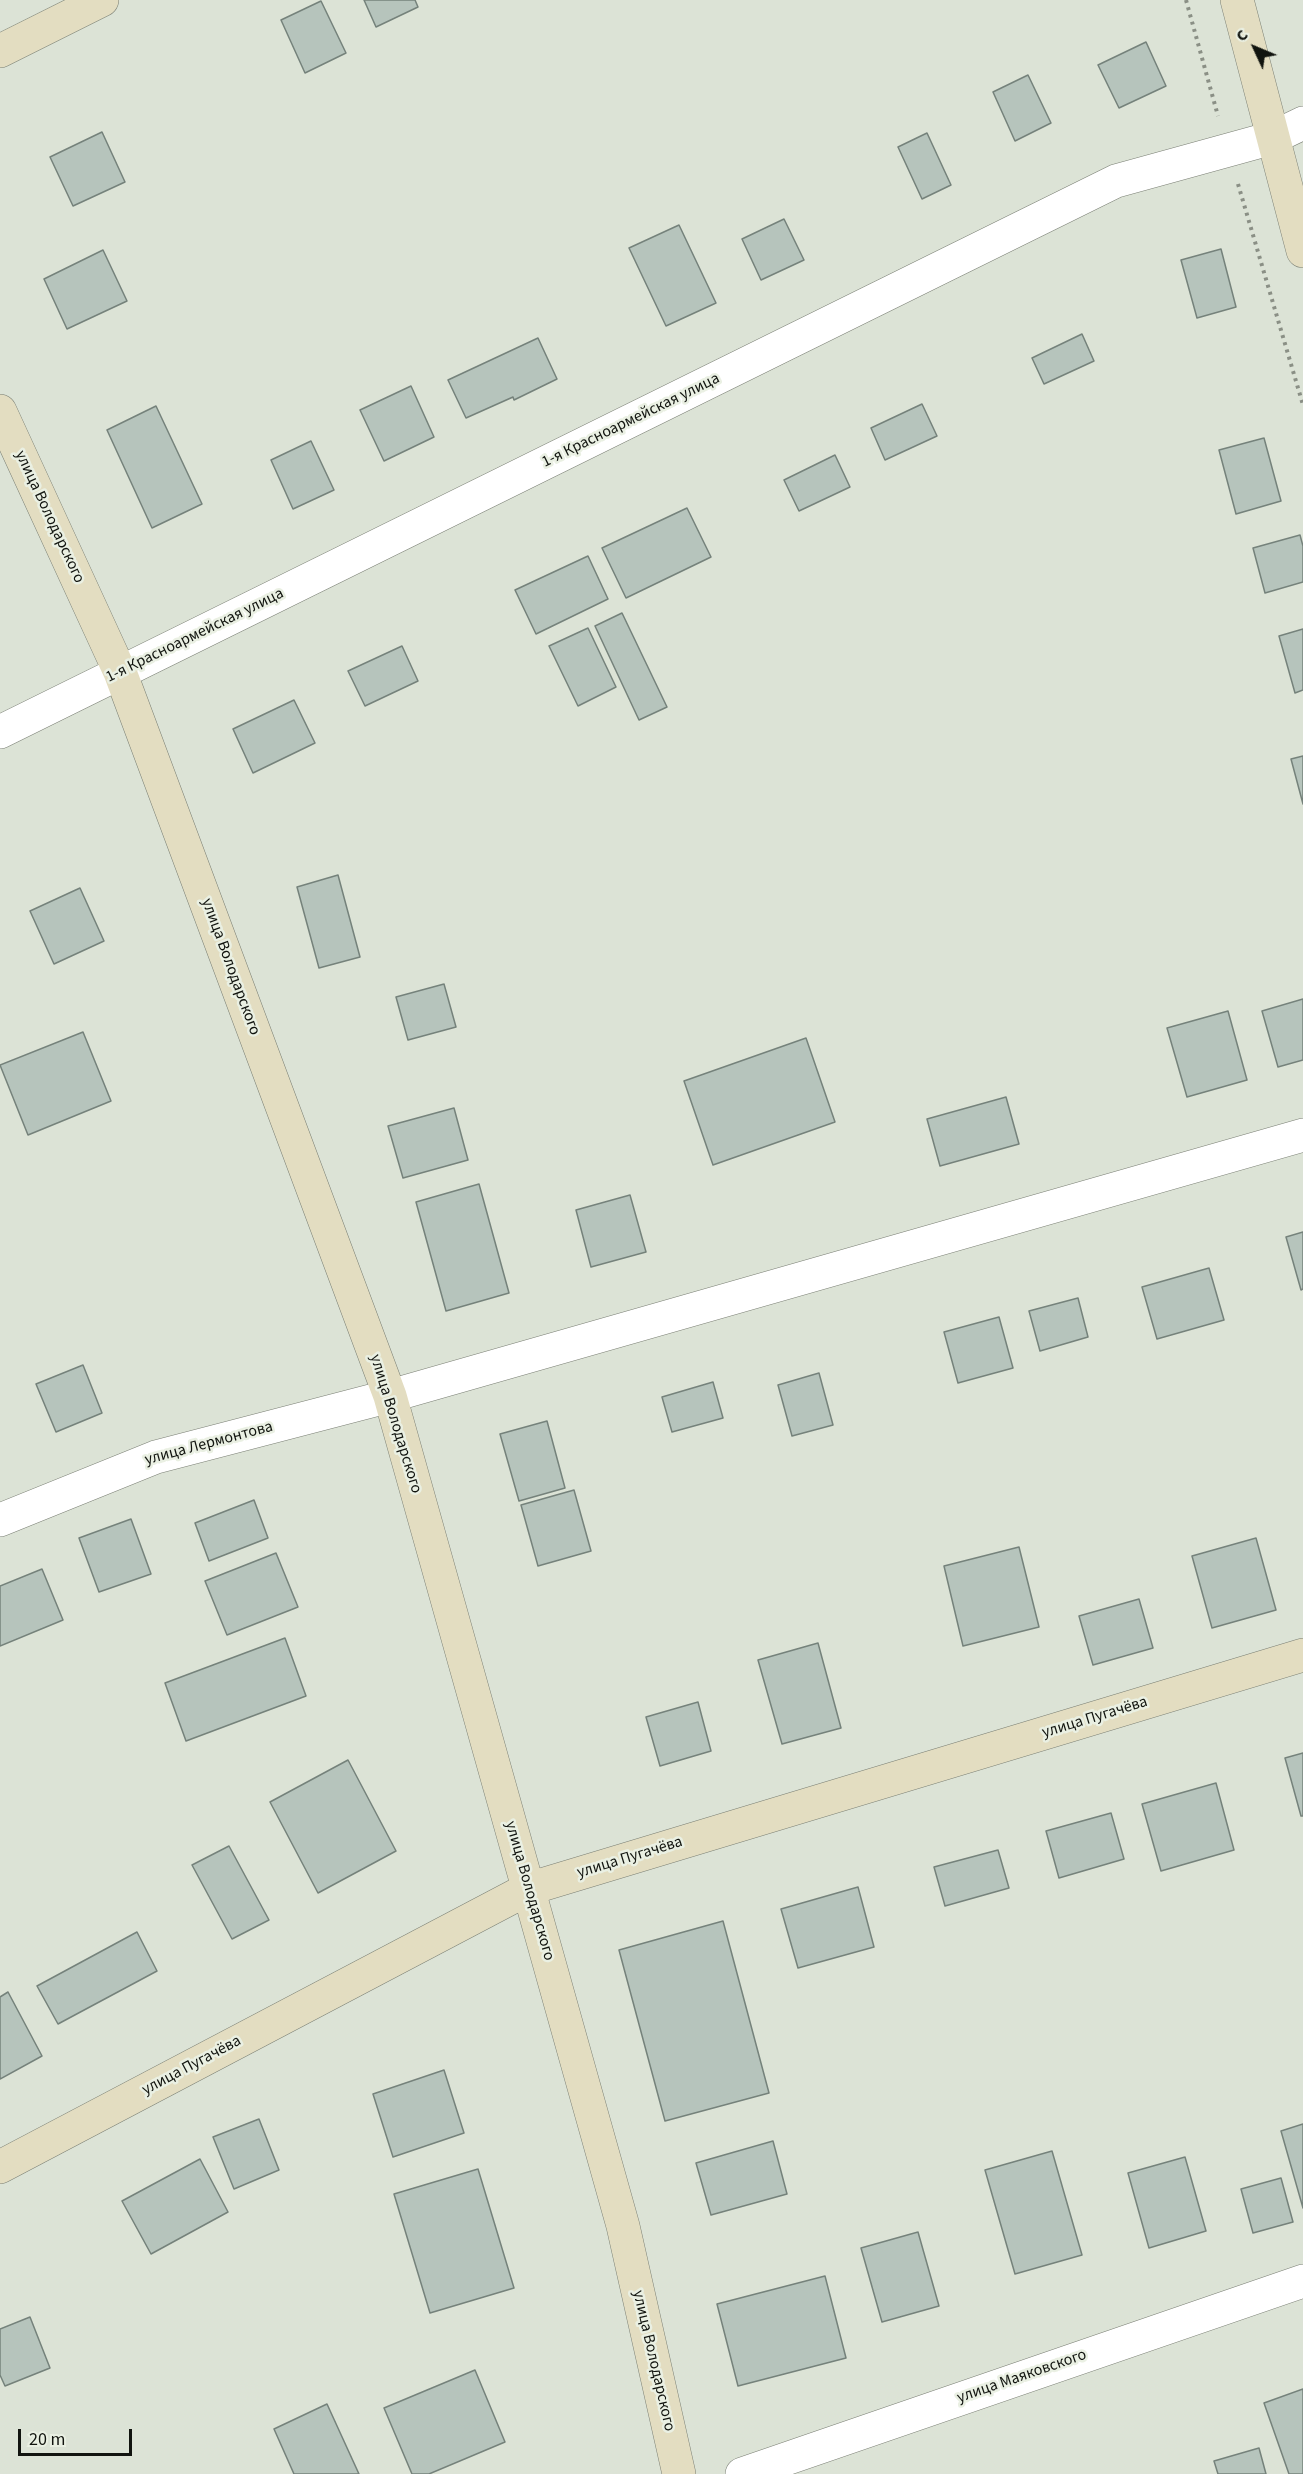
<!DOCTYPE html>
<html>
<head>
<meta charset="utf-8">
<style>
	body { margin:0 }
	#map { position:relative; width:1303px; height:2474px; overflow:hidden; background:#dce3d6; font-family:"Source Sans 3",sans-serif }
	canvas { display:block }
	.north { position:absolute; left:1225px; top:18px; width:60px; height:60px; -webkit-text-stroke:4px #eaf0e3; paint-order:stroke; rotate:314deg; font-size:16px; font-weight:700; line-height:24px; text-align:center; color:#11140f }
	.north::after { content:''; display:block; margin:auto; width:21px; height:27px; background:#11140f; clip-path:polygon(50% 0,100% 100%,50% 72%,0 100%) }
	.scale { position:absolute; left:18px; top:2429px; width:114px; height:27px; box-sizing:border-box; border:3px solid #11140f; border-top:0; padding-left:8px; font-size:18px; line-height:21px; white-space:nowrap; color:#11140f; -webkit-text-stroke:4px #eaf0e3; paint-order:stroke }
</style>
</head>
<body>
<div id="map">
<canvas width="1303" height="2474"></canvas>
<div class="north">С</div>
<div class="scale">20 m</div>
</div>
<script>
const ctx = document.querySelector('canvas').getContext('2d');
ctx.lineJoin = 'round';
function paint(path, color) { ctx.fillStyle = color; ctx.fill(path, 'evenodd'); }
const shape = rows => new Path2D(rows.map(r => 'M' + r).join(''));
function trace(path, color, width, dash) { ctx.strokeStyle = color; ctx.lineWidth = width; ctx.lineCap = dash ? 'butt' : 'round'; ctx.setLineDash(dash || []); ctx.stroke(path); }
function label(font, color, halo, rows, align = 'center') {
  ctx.font = font + ' "Source Sans 3",sans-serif'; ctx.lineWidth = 5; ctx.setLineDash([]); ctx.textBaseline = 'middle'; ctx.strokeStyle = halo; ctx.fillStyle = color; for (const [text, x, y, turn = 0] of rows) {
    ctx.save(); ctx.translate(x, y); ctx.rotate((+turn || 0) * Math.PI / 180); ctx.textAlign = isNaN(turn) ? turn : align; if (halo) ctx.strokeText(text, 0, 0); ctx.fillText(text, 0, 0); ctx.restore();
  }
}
const building = shape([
	[364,0,415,0,418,7,376,27,364,0],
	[321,1,346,53,305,73,281,20,321,1],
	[1146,42,1166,86,1119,108,1098,65,1146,42],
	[1028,75,1051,123,1015,141,993,92,1028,75],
	[102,132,125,182,73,206,50,157,102,132],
	[927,133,951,185,922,199,898,147,927,133],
	[784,219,804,260,761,280,742,239,784,219],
	[679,225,716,303,666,326,629,248,679,225],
	[1221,249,1236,307,1197,318,1181,260,1221,249],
	[103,250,127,301,67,329,44,279,103,250],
	[1082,334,1094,361,1044,384,1032,358,1082,334],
	[538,338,557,379,514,400,513,397,466,418,448,380,538,338],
	[411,386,434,437,384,461,360,410,411,386],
	[922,404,937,436,885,460,871,428,922,404],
	[156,406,202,504,152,528,107,430,156,406],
	[1264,438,1281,501,1236,514,1219,450,1264,438],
	[311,441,334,490,293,509,271,460,311,441],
	[835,455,850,487,799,511,784,480,835,455],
	[687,508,711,557,626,598,602,548,687,508],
	[1300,535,1303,546,1303,582,1265,593,1253,548,1300,535],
	[588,556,608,599,536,634,515,590,588,556],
	[622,613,667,707,639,720,595,626,622,613],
	[588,628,616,687,578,706,549,646,588,628],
	[1303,629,1303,690,1295,693,1279,636,1303,629],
	[402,646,418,681,365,706,348,671,402,646],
	[294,700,315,743,253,773,233,729,294,700],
	[1303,756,1303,804,1291,759,1303,756],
	[338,875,360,957,319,968,297,887,338,875],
	[80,888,104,941,54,964,30,911,80,888],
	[444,984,456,1027,408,1040,396,997,444,984],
	[1303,999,1303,1060,1278,1067,1262,1011,1303,999],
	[1228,1011,1247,1080,1187,1097,1167,1028,1228,1011],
	[83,1032,111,1101,28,1135,0,1065,83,1032],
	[806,1038,835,1122,713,1165,684,1081,806,1038],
	[1006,1097,1019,1144,940,1166,927,1119,1006,1097],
	[454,1108,468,1160,403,1178,388,1126,454,1108],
	[479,1184,509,1293,446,1311,416,1202,479,1184],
	[630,1195,646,1252,591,1267,576,1210,630,1195],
	[1303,1232,1303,1289,1301,1290,1286,1237,1303,1232],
	[1209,1268,1224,1320,1157,1339,1142,1287,1209,1268],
	[1078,1298,1088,1337,1040,1351,1029,1311,1078,1298],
	[999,1317,1013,1368,958,1383,944,1332,999,1317],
	[83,1365,102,1413,56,1432,36,1384,83,1365],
	[819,1373,833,1425,792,1436,778,1385,819,1373],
	[713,1382,723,1418,672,1432,662,1397,713,1382],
	[547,1421,565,1488,519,1501,500,1434,547,1421],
	[574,1490,591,1551,538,1566,521,1505,574,1490],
	[254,1500,268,1538,209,1561,195,1523,254,1500],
	[131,1519,151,1574,99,1592,79,1538,131,1519],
	[1256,1538,1276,1610,1212,1628,1192,1556,1256,1538],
	[1019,1547,1039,1627,963,1646,944,1566,1019,1547],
	[276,1553,298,1607,227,1635,205,1581,276,1553],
	[42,1569,63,1620,0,1646,0,1586,42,1569],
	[1139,1599,1153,1648,1093,1665,1079,1616,1139,1599],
	[285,1638,306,1696,186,1741,165,1683,285,1638],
	[818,1643,841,1728,782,1744,758,1660,818,1643],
	[698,1702,711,1751,660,1766,646,1717,698,1702],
	[1303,1753,1303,1816,1301,1816,1285,1758,1303,1753],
	[348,1760,396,1851,318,1893,270,1802,348,1760],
	[1216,1783,1234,1850,1161,1871,1142,1804,1216,1783],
	[1111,1813,1124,1859,1059,1878,1046,1831,1111,1813],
	[229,1846,269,1920,232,1939,192,1865,229,1846],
	[998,1850,1009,1888,945,1906,934,1867,998,1850],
	[858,1887,874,1947,798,1968,781,1909,858,1887],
	[723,1921,769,2093,665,2121,619,1950,723,1921],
	[137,1932,157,1971,58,2024,37,1986,137,1932],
	[8,1992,42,2056,0,2079,0,1997,8,1992],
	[444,2070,464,2133,393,2157,373,2094,444,2070],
	[259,2119,279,2170,234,2189,213,2137,259,2119],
	[1303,2124,1303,2208,1281,2131,1303,2124],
	[773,2141,787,2194,711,2215,696,2163,773,2141],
	[1052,2151,1082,2255,1015,2274,985,2170,1052,2151],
	[1185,2157,1206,2231,1149,2248,1128,2173,1185,2157],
	[200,2159,228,2212,151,2254,122,2201,200,2159],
	[478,2169,514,2288,430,2313,394,2194,478,2169],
	[1281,2178,1293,2222,1253,2233,1241,2189,1281,2178],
	[918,2232,939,2306,882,2322,861,2248,918,2232],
	[825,2276,846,2358,738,2386,717,2304,825,2276],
	[30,2317,50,2368,5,2386,0,2375,0,2329,30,2317],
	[475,2370,505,2442,429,2474,412,2474,384,2408,475,2370],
	[1303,2389,1303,2474,1289,2474,1264,2403,1303,2389],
	[327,2404,359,2474,294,2474,274,2429,327,2404],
	[1259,2448,1266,2474,1218,2474,1214,2461,1259,2448]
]);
paint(building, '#b6c4bc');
trace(building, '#75827b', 1.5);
const street = shape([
	[0,732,1116,181,1272,138,1303,123],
	[0,1520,156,1457,390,1396,1303,1135],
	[742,2474,1303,2281]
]);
const secondary = shape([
	[1237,0,1303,251],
	[0,51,102,0],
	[0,411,120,672,390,1396,623,2226,679,2474],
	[0,2167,528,1889,1303,1655]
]);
trace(street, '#7a7f74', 34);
trace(secondary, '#7a7f74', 34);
trace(shape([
	[1186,0,1218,116],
	[1238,184,1303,405]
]), '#8a8f85', 4, [3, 4.5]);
trace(street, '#fff', 33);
trace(secondary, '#e3ddc1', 33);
label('16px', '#11140f', '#eaf0e3', [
	["1-я Красноармейская улица",631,421,-26],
	["улица Володарского",49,517,65],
	["1-я Красноармейская улица",195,636,-26],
	["улица Володарского",230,967,70],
	["улица Володарского",395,1424,73],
	["улица Лермонтова",209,1444,-15],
	["улица Пугачёва",1095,1718,-17],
	["улица Пугачёва",630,1858,-17],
	["улица Володарского",529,1891,74],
	["улица Пугачёва",192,2066,-28],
	["улица Володарского",653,2361,77],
	["улица Маяковского",1022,2377,-19]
]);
</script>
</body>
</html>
